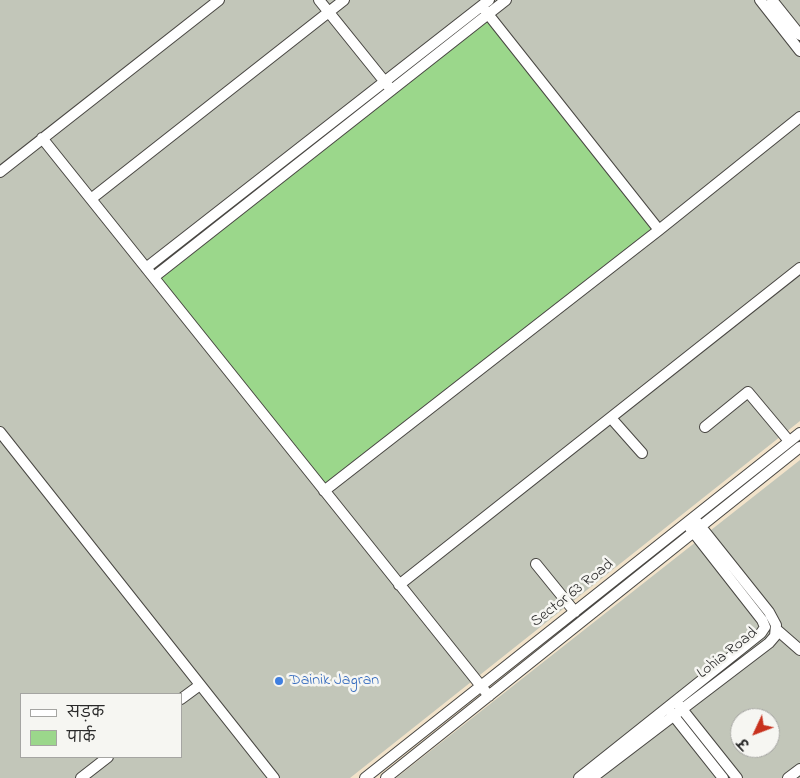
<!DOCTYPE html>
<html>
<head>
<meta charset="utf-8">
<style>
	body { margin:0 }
	#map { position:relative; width:800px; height:778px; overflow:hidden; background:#f2e3ca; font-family:"Indie Flower","Playpen Sans Deva",sans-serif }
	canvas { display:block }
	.legend { position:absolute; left:20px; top:693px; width:162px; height:65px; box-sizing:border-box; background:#f6f6f2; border:1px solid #a5a5a2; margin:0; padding:6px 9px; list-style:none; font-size:15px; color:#2b2b2b }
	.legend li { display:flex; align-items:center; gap:10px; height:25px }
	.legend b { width:25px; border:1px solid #a5a5a2 }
	.north { position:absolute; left:730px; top:708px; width:50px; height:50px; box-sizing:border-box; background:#f6f6f2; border:1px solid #a5a5a2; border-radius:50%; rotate:227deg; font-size:14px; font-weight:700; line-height:20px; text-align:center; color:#2b2b2b }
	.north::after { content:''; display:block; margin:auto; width:18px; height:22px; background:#c8321e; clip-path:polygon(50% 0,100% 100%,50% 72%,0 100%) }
</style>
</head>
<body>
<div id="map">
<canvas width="800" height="778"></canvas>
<ul class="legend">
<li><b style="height:6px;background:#fff"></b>सड़क</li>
<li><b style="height:14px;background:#9bd78b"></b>पार्क</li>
</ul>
<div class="north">उ</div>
</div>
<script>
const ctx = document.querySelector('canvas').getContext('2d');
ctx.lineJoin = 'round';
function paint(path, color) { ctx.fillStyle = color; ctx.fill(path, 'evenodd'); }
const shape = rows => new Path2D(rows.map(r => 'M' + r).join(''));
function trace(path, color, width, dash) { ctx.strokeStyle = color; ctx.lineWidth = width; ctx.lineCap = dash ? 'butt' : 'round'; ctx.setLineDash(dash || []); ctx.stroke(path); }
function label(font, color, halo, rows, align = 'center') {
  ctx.font = font + ' "Indie Flower",sans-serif'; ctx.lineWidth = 5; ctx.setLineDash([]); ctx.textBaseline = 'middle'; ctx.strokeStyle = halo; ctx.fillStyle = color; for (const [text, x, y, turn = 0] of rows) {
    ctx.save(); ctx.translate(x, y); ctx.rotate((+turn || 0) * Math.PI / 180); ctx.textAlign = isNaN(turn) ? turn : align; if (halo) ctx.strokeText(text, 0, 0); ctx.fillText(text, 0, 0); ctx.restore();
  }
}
paint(shape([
	[0,0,800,0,800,421,350,778,0,778],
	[21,694,181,694,181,757,21,757],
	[800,460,800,778,396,778],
	[740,718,770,718,770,748,740,748]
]), '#c2c6b9');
paint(shape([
	[488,14,659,230,324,491,146,268]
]), '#9bd78b');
const minor = shape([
	[319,0,389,87],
	[760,0,800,51],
	[772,0,800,35],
	[484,9,659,230],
	[42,138,489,696],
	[0,172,219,0],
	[91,199,344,0],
	[146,268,489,0],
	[154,277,506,0],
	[611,418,642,453],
	[705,427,748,392,789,441],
	[0,432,274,778],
	[324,491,659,230,800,117],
	[536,564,575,612],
	[399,585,800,268],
	[776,629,800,650],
	[181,699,200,685],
	[678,704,737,778],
	[669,710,723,778],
	[81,778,108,757],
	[365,778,800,433],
	[386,778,800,447],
	[579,778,761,633,765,627,762,620,690,528],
	[592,778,769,643,775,636,776,625,769,612,698,523],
	[788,778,800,769]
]);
trace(minor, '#494743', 12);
trace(minor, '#fff', 10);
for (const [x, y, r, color] of [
	[279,681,5,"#3f7fe0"]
]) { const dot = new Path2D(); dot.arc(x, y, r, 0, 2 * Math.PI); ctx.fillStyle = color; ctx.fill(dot); trace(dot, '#f6f6f2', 2); }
label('16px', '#2b2b2b', '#f6f6f2', [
	["Sector 63 Road",573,594,-38],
	["Lohia Road",728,654,-38]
]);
label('16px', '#366cbe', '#f6f6f2', [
	["Dainik Jagran",289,681]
], 'left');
</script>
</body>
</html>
